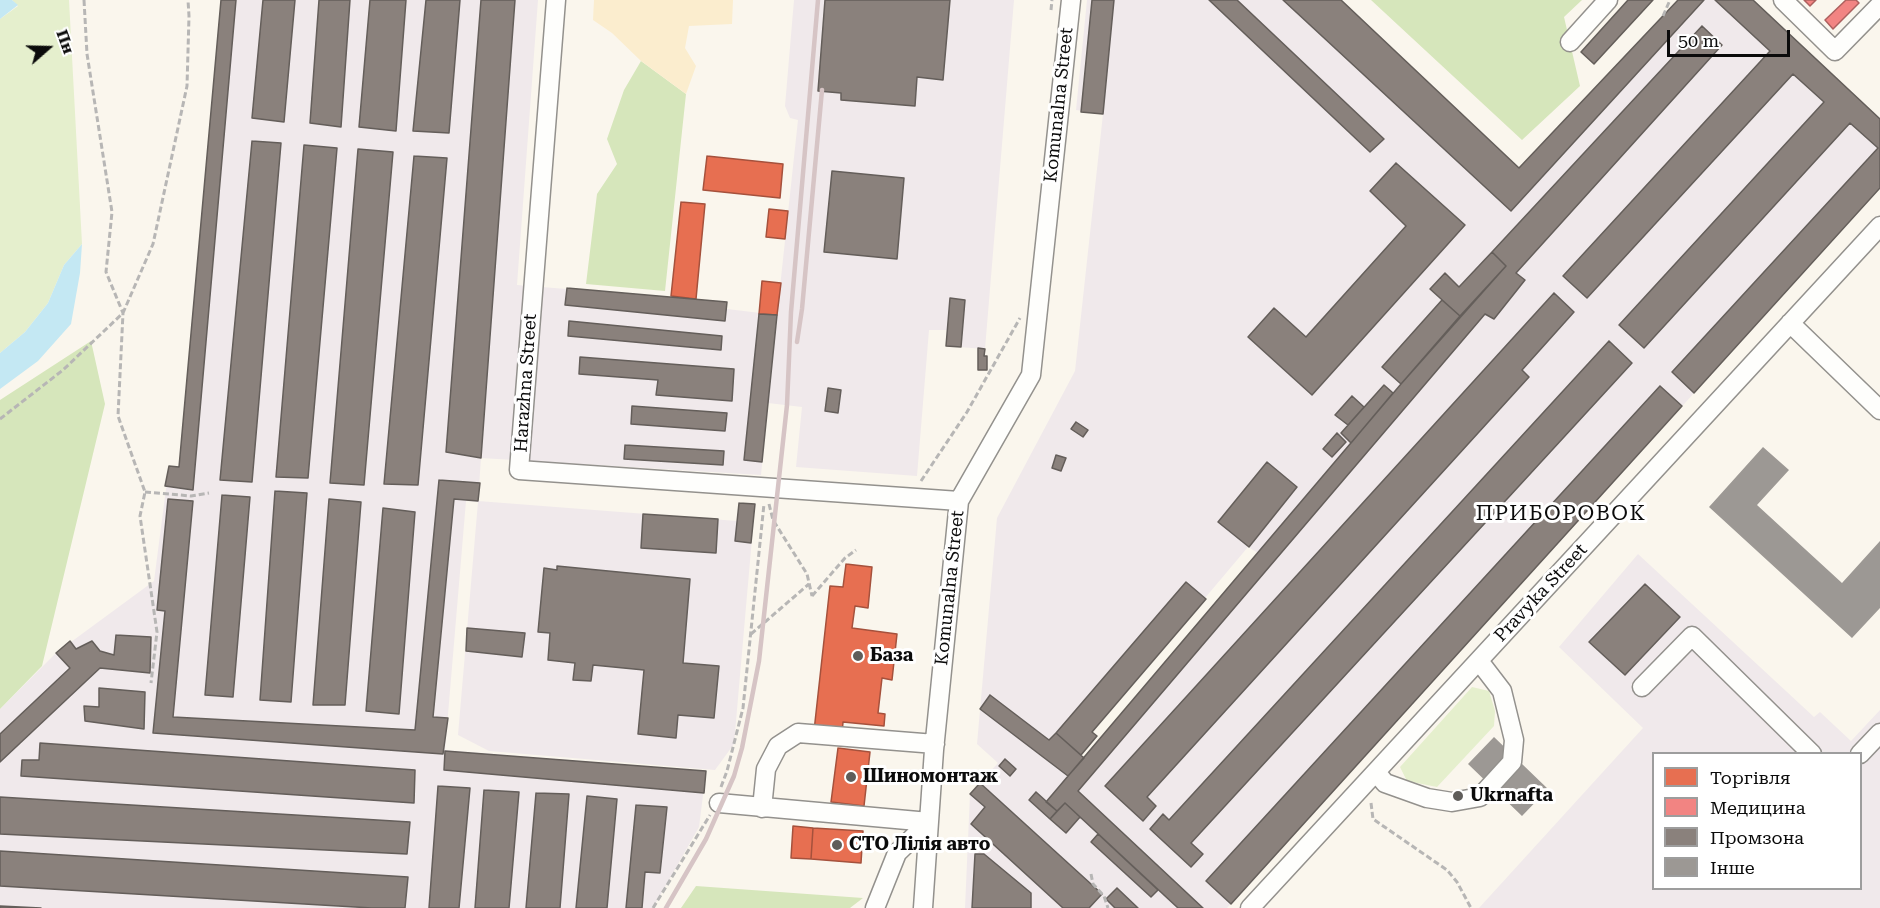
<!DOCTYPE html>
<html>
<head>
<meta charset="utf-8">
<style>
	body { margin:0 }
	#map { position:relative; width:1880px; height:908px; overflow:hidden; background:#faf6ed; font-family:"Roboto Serif",serif }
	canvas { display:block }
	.legend { position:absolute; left:1652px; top:752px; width:210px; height:138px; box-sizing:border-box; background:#fff; border:2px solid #9d9d9d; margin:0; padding:8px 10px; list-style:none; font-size:18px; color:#0b0b0b }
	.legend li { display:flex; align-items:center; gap:12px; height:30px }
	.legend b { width:30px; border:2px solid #9d9d9d }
	.north { position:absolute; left:18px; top:18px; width:60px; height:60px; -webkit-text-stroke:4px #fff; paint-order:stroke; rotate:70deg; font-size:16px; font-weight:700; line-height:24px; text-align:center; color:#0b0b0b }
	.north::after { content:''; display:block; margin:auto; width:21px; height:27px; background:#0b0b0b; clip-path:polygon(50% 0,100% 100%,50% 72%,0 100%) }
	.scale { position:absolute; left:1667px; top:30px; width:123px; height:27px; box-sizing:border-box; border:3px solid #0b0b0b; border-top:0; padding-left:8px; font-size:18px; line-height:21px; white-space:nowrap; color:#0b0b0b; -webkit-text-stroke:4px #fff; paint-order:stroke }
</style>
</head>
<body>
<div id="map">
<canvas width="1880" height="908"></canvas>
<ul class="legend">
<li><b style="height:16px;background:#e76f51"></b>Торгівля</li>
<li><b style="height:16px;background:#f28482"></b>Медицина</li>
<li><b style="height:16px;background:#8a817c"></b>Промзона</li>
<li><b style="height:16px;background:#9c9894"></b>Інше</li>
</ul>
<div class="north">Пн</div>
<div class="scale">50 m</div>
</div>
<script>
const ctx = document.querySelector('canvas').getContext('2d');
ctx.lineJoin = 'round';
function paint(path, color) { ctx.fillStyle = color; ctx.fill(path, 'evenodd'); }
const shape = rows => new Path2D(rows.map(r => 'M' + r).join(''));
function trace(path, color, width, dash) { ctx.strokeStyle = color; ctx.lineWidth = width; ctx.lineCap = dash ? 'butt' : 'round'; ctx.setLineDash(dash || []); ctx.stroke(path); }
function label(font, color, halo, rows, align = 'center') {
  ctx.font = font + ' "Roboto Serif",serif'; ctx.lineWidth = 6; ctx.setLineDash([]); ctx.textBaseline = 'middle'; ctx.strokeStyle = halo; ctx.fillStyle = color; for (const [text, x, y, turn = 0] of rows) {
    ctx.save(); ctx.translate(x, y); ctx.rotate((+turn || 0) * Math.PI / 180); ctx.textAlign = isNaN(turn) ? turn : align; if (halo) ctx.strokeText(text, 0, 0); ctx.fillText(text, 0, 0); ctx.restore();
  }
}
paint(shape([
	[221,0,538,0,517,285,727,302,727,309,777,315,798,120,790,118,785,106,794,0,1014,0,985,349,946,346,947,330,929,330,917,476,796,467,802,407,768,403,761,475,481,458,478,501,737,521,739,503,755,504,734,744,715,770,489,751,458,735,478,502,466,501,445,750,706,771,699,827,653,908,0,908,0,709,56,653,154,581,169,466,179,466],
	[1087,0,1341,0,1519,168,1678,0,1753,0,1880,119,1880,188,1227,908,965,908,970,794,998,763,977,744,997,518,1075,371,1103,114,1076,110],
	[1248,547,1258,553,1084,757,1081,755,1097,736,1092,732],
	[1638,554,1814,717,1820,712,1851,741,1880,710,1880,908,1479,908,1643,728,1559,647],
	[1654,754,1860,754,1860,888,1654,888]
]), '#f0e9eb');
paint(shape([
	[12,0,69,0,82,244,64,265,48,303,25,332,0,353,0,19,18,6],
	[1472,687,1489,691,1495,711,1494,726,1437,787,1407,781,1400,767]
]), '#e5efcd');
paint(shape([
	[1371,0,1582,0,1564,17,1580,86,1522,140],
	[641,61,686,94,665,291,586,284,597,194,617,164,607,139,624,90],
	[91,341,105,404,42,666,0,709,0,400],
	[696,886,863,898,850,908,681,908]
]), '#d6e6bb');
paint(shape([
	[594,0,733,0,732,24,689,26,685,48,696,66,686,94,641,61,612,33,593,20]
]), '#fbedce');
paint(shape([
	[0,0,12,0,18,5,0,19],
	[82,244,80,273,71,324,38,361,0,389,0,353,25,332,48,303,64,265]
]), '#c4e8f3');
const shops = shape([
	[707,156,783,164,780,198,703,190,707,156],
	[681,202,705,204,696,299,671,296,681,202],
	[769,209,788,211,785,239,766,237,769,209],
	[762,281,781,283,777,315,759,314,762,281],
	[846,564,872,567,868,608,855,606,852,628,897,634,892,680,882,678,878,713,885,714,884,726,843,722,842,734,814,731,830,586,843,587,846,564],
	[838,748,870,752,864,806,831,802,838,748],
	[793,826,813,828,811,859,791,858,793,826],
	[813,828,863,831,861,863,811,859,813,828]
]);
paint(shops, '#e76f51');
trace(shops, '#a5513c', 1.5);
const health = shape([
	[1804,0,1816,0,1810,6,1804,0],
	[1846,0,1856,0,1859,3,1833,29,1825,20,1846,0]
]);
paint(health, '#f28482');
trace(health, '#ad605e', 1.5);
const industry = shape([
	[221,0,236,0,193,490,165,486,169,466,179,467,221,0],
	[263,0,295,0,284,122,252,118,263,0],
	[319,0,350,0,341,127,310,123,319,0],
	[370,0,406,0,396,131,359,127,370,0],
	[426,0,460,0,449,133,413,131,426,0],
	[481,0,515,0,481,458,446,452,481,0],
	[825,0,950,0,943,80,917,77,915,106,841,100,841,93,818,91,825,0],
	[1092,0,1114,0,1103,114,1081,112,1092,0],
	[1209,0,1237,0,1384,139,1370,152,1209,0],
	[1283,0,1341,0,1519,168,1678,0,1704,0,1511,211,1283,0],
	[1628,0,1653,0,1594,64,1581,52,1628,0],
	[1715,0,1753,0,1880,119,1880,188,1694,393,1672,372,1878,148,1850,123,1644,348,1619,325,1824,102,1793,74,1587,298,1563,276,1770,51,1715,0],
	[1702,26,1722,45,1516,273,1525,280,1494,319,1485,314,1078,791,1203,908,1178,908,1065,803,1057,811,1046,802,1401,384,1506,266,1492,252,1702,26],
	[252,141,281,143,252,482,220,480,252,141],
	[304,145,337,148,308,478,276,477,304,145],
	[358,149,393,152,364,485,330,483,358,149],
	[414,156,447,158,418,485,384,484,414,156],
	[1396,163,1465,225,1312,395,1248,337,1274,308,1306,337,1406,226,1370,191,1396,163],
	[832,171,904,178,897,259,824,252,832,171],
	[1492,252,1506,266,1460,316,1430,289,1445,273,1459,287,1492,252],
	[567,288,727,302,725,321,565,305,567,288],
	[1554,293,1574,312,1522,370,1529,377,1147,797,1156,806,1143,821,1105,786,1554,293],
	[950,298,965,300,961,347,946,346,950,298],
	[1442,300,1460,316,1401,384,1382,367,1442,300],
	[759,314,777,315,762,462,744,460,759,314],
	[569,321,722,336,721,350,568,336,569,321],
	[1609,341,1632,363,1191,843,1203,854,1191,867,1150,829,1163,814,1169,820,1609,341],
	[978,348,985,349,984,356,987,356,987,370,978,370,978,348],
	[580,357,734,369,732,401,656,395,658,380,579,374,580,357],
	[1384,385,1393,393,1351,443,1341,433,1384,385],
	[1660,386,1682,406,1231,904,1206,881,1660,386],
	[828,388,841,390,838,413,825,411,828,388],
	[1352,396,1364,407,1348,425,1335,415,1352,396],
	[632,406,727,413,725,431,631,424,632,406],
	[1076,422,1088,430,1083,437,1071,429,1076,422],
	[1337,433,1346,442,1332,457,1323,449,1337,433],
	[625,445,724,451,723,465,624,459,625,445],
	[1056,455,1066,458,1061,471,1052,468,1056,455],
	[1267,462,1297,487,1249,547,1218,522,1267,462],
	[439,480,480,483,478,501,454,499,433,717,448,718,443,754,153,733,165,611,157,610,168,499,193,501,173,717,415,730,439,480],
	[275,491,307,493,291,702,260,700,275,491],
	[222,495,250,497,233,697,205,695,222,495],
	[329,499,361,502,345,705,313,705,329,499],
	[739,503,755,504,751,543,735,541,739,503],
	[383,508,415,512,399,714,366,711,383,508],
	[643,514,718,519,716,553,641,548,643,514],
	[557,566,690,579,683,663,719,666,714,718,678,715,676,738,638,734,644,670,593,665,591,681,573,680,575,663,548,660,550,633,538,632,544,568,557,570,557,566],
	[1186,582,1206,599,1092,732,1097,736,1081,755,1056,733,1186,582],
	[1645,584,1680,617,1625,675,1589,642,1645,584],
	[467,628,525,633,522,657,466,651,467,628],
	[116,635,151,637,150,673,100,668,0,762,0,734,70,668,56,653,70,641,76,649,92,641,100,651,114,655,116,635],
	[99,688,145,692,144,729,85,721,84,706,99,707,99,688],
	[990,695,1049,740,1056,733,1084,758,1068,776,980,709,990,695],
	[40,743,415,770,414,803,21,776,22,760,39,760,40,743],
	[445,751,706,771,704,793,444,770,445,751],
	[1005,759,1016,769,1010,776,999,766,1005,759],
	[980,783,1102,894,1089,908,1063,908,971,824,985,807,970,794,980,783],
	[438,786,470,788,459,908,429,908,438,786],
	[484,790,519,792,509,908,475,908,484,790],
	[1036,792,1057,811,1050,819,1029,800,1036,792],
	[536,793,569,794,560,908,526,908,536,793],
	[587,796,617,799,607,908,576,908,587,796],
	[0,797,410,822,407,854,0,834,0,797],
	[1065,803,1080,817,1066,833,1050,819,1065,803],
	[636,805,667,807,660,873,645,872,642,908,626,908,636,805],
	[1098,834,1158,890,1151,897,1091,842,1098,834],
	[0,851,408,877,405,908,372,908,0,886,0,851],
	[975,854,984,854,1031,893,1031,908,972,908,975,854],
	[1117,888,1138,908,1115,908,1106,899,1117,888],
	[0,906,41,908,0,908,0,906]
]);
paint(industry, '#8a817c');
trace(industry, '#645e5a', 1.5);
paint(shape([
	[1763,447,1789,470,1757,505,1842,583,1880,541,1880,608,1852,638,1709,507],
	[1494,737,1548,789,1522,816,1468,764]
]), '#9c9894');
const minor = shape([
	[556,0,519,470,959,501],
	[1783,0,1835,51,1880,5],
	[1570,42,1608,0],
	[1790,323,1880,410],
	[1642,687,1692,636,1812,754],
	[1860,754,1880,733],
	[1376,772,1385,783,1427,798,1452,802,1480,797,1512,762,1514,740,1502,691,1479,661],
	[719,803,929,822],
	[762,808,766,769,778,746,798,733,935,744],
	[875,908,897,853,929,822],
	[923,908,934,750,959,501,1031,375,1071,0],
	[1250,908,1880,226]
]);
trace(minor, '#93918d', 21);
trace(shape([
	[84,0,87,54,112,212,106,272,123,313,118,416,145,492,140,516,157,632,151,683],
	[1051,10,1052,0],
	[1663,16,1670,0],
	[0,419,63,370,123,313,153,244,187,86,189,16,188,0],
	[921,481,967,412,1020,318],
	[145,492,191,496,209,493],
	[769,504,773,520,807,574,812,596],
	[812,596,845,558,856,550],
	[751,634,809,584],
	[721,787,727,771,743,708,764,504],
	[1371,803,1373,819,1447,870,1457,882,1471,908],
	[1091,874,1093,884,1104,896,1108,908],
	[653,908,710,815]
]), '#b7b6b5', 3, [6, 3]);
trace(minor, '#fefefc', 18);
trace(shape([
	[797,342,802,309,822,90],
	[666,908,706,839,734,776,742,748,759,661,787,405,791,312,818,0]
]), '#d6c4c5', 4.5);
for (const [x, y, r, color] of [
	[858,656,6,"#5f5d5a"],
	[851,777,6,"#5f5d5a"],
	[1458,796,6,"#5f5d5a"],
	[837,845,6,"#5f5d5a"]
]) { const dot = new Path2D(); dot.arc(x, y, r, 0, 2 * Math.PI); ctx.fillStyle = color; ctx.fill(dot); trace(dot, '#fff', 2); }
label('18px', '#0b0b0b', '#fff', [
	["Komunalna Street",1059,105,-84],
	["Harazhna Street",526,383,-86],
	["Komunalna Street",950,588,-84],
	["Pravyka Street",1541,593,-47]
]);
label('bold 18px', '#0b0b0b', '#fff', [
	["База",870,656],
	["Шиномонтаж",863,777],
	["Ukrnafta",1470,796],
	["СТО Лілія авто",849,845]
], 'left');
ctx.letterSpacing = '1.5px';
label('21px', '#0b0b0b', '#fff', [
	["ПРИБОРОВОК",1561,514]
]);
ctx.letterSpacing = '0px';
</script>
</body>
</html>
